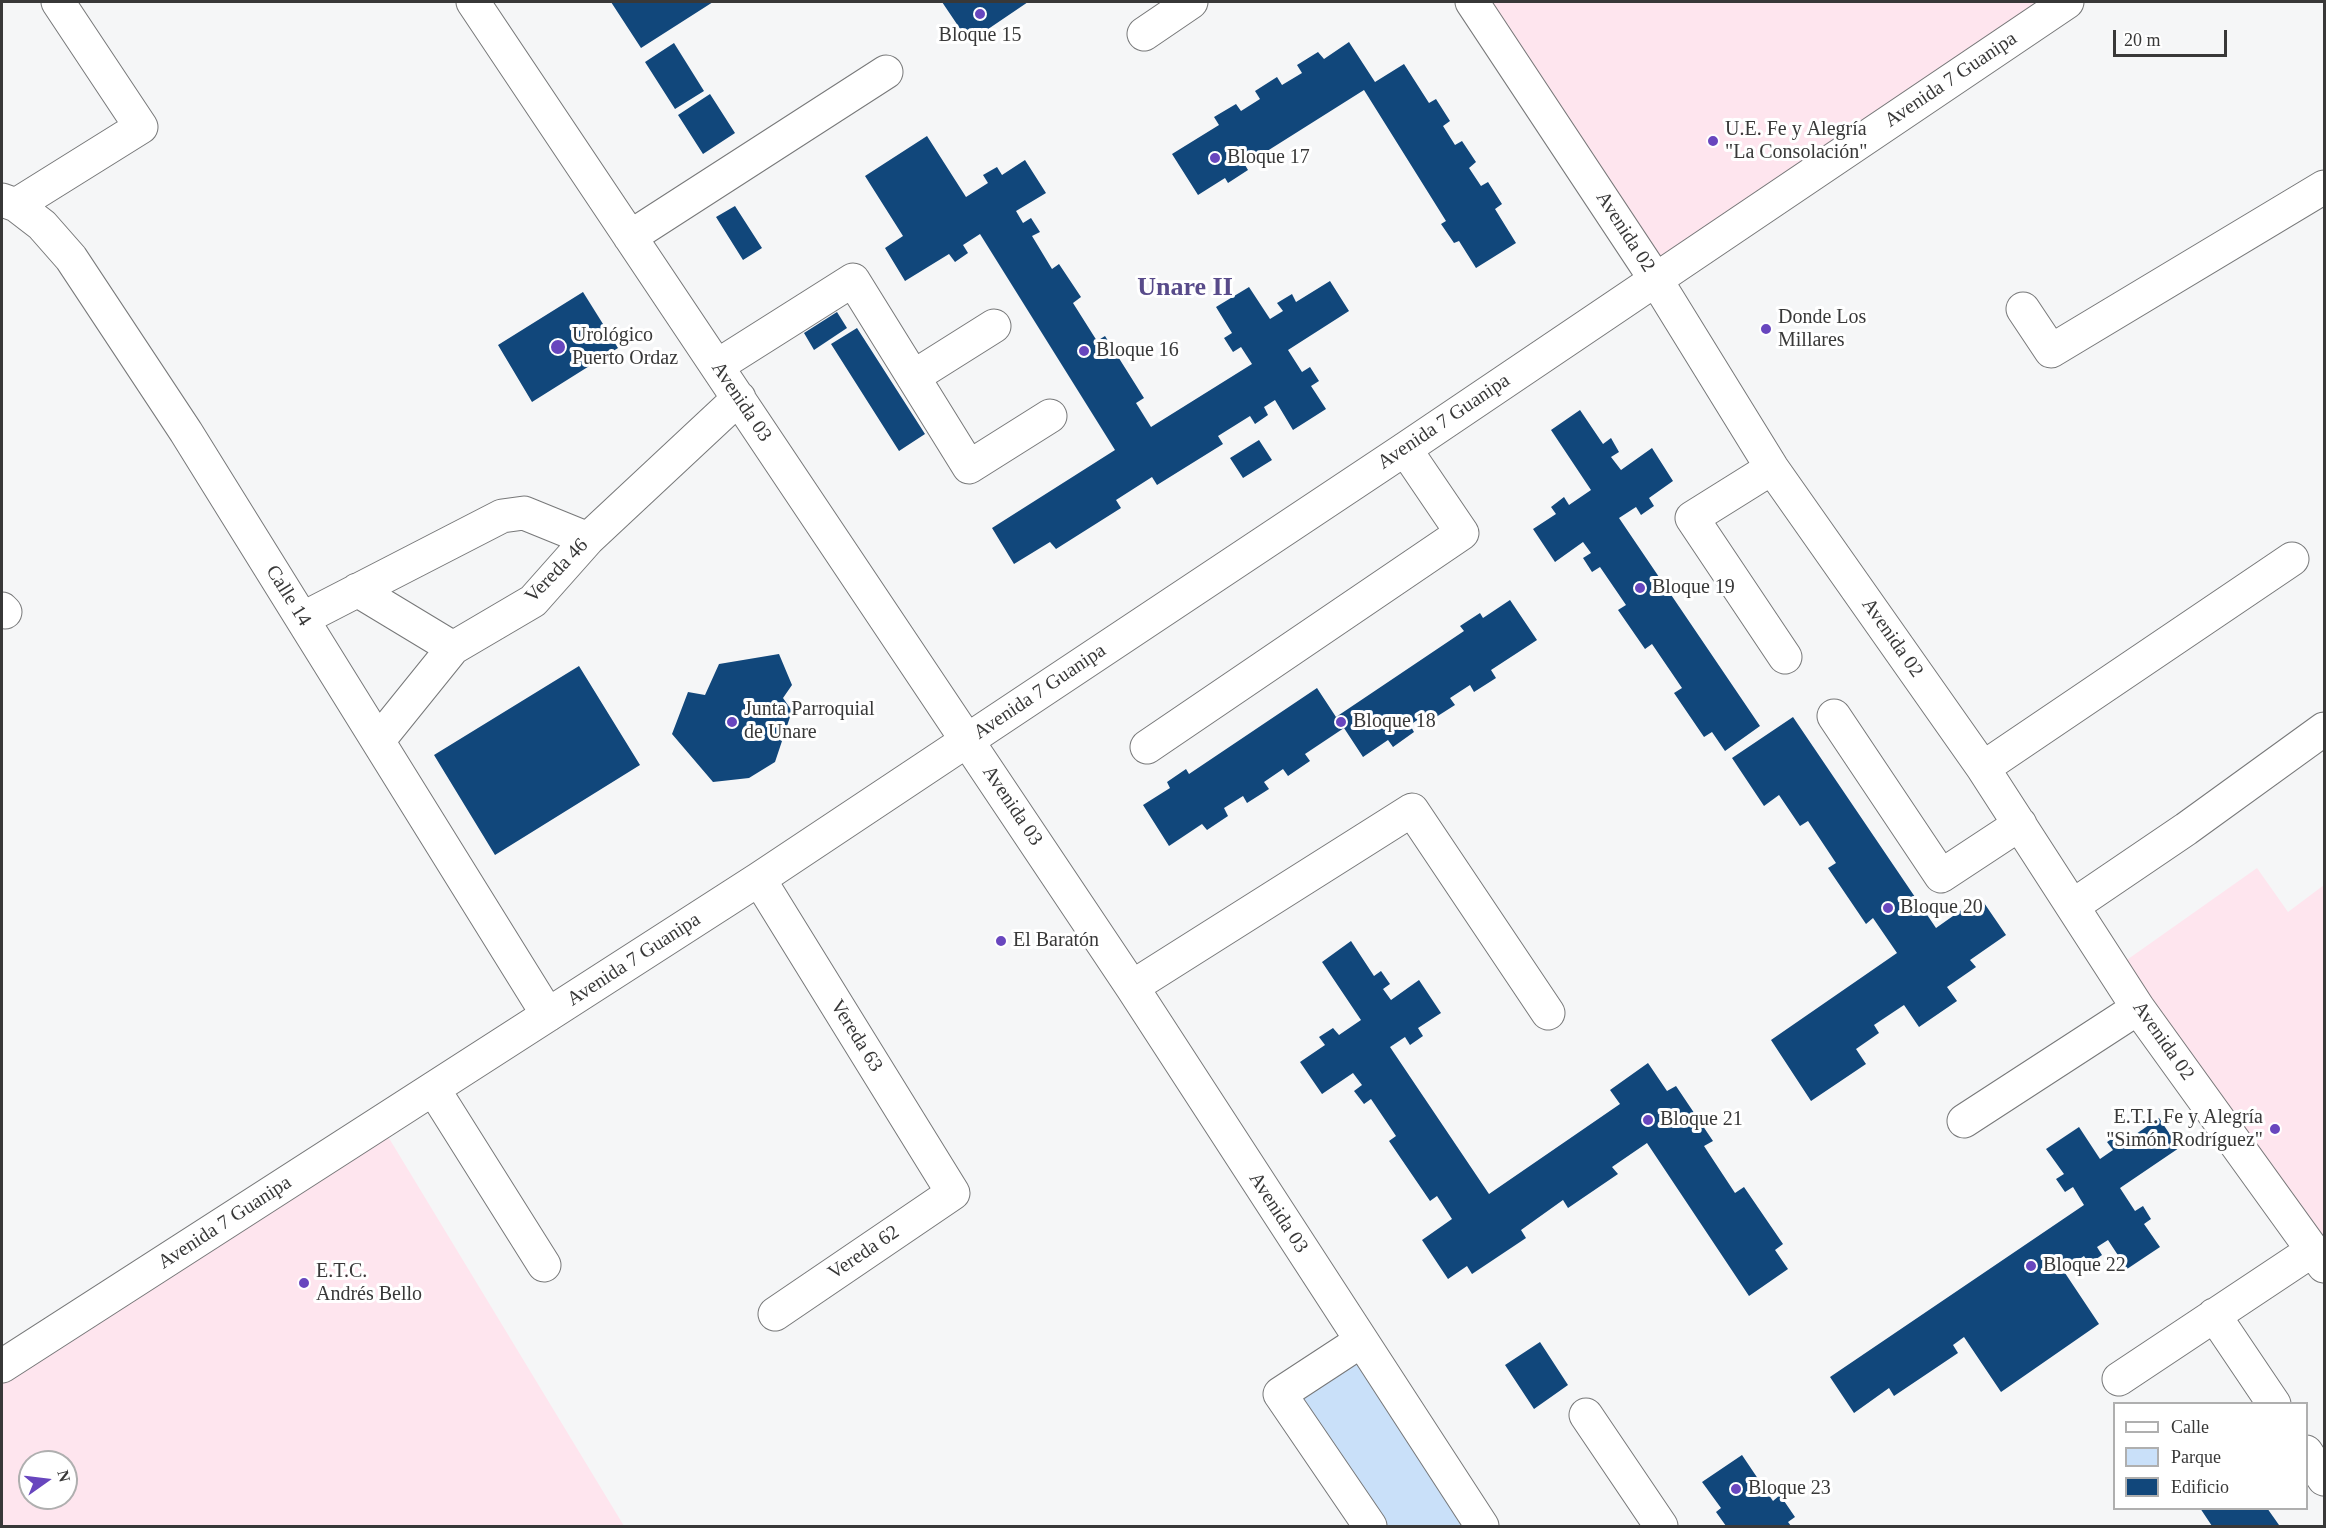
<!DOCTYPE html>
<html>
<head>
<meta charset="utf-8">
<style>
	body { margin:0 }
	#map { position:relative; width:2326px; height:1528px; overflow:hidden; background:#f5f6f7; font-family:"Times New Roman",serif }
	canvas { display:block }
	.frame { position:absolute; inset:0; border:3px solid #383838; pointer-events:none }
	.legend { position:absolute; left:2113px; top:1402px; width:195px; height:108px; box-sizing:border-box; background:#fff; border:2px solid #afafaf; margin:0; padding:8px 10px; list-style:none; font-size:18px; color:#383838 }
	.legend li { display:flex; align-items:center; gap:12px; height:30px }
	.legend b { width:30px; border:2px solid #afafaf }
	.north { position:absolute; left:18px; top:1450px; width:60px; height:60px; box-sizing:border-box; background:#fff; border:2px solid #afafaf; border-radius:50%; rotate:76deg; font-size:16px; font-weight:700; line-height:24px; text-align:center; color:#383838 }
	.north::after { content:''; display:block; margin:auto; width:21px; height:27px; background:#6846be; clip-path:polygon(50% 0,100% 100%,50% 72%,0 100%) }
	.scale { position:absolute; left:2113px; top:30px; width:114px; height:27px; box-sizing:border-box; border:3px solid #383838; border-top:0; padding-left:8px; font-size:18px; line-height:21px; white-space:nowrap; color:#383838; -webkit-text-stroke:4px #fff; paint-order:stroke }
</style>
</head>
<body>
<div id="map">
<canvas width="2326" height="1528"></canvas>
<div class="frame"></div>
<ul class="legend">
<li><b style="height:8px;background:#fff"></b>Calle</li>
<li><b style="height:16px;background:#c9e0f9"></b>Parque</li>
<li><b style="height:16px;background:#11477b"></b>Edificio</li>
</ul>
<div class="north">N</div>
<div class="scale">20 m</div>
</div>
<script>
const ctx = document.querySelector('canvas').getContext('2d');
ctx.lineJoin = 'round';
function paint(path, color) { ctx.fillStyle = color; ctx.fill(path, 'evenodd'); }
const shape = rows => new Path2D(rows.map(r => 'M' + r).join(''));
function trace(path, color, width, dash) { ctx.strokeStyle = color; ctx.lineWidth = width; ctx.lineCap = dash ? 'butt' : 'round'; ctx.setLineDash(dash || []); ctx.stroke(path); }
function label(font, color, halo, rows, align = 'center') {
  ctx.font = font + ' "Times New Roman",serif'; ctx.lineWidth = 6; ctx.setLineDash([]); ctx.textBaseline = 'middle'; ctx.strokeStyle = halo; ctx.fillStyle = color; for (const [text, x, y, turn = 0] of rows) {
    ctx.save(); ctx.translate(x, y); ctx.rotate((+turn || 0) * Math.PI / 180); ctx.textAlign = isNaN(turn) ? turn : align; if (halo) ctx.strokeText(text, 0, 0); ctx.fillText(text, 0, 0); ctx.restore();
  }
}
paint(shape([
	[1472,2,2067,2,1656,280],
	[2257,868,2288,912,2324,885,2324,1266,2114,969],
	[381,1125,624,1526,2,1526,2,1366],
	[30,1462,66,1462,66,1498,30,1498]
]), '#fee5ee');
paint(shape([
	[1361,1341,1483,1526,1370,1526,1280,1394]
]), '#c9e0f9');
paint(shape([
	[611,2,713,2,641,48],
	[942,2,1028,2,969,42],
	[1349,42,1375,82,1404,64,1429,103,1436,99,1450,121,1443,126,1455,145,1462,141,1476,162,1469,168,1481,186,1488,182,1502,204,1495,209,1516,243,1476,268,1459,241,1454,243,1441,224,1446,221,1364,90,1245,165,1248,170,1228,183,1225,178,1198,195,1172,154,1219,125,1214,117,1236,104,1241,111,1260,99,1255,91,1277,77,1282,85,1302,73,1297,65,1318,52,1324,59],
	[674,43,704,91,675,109,645,62],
	[710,94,735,133,703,154,678,115],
	[927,136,966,197,988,183,983,175,997,167,1002,175,1025,160,1046,193,1016,211,1023,223,1031,218,1040,232,1032,236,1052,269,1059,264,1081,297,1073,303,1097,341,1105,336,1144,398,1136,403,1151,427,1252,364,1241,347,1233,352,1224,338,1232,333,1216,307,1249,287,1270,319,1283,311,1277,303,1292,294,1296,302,1330,281,1349,311,1288,350,1302,372,1310,367,1319,381,1311,386,1326,409,1293,430,1275,400,1264,407,1268,415,1255,424,1250,416,1218,436,1223,444,1157,485,1152,477,1116,500,1121,508,1056,549,1050,542,1014,564,992,528,1115,450,980,234,963,245,968,253,955,262,949,254,905,281,885,248,903,236,865,176],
	[735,206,762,248,743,260,716,217],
	[583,292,618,348,532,402,498,345],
	[837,312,847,328,814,350,804,333],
	[857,328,925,434,899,451,831,344],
	[1580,410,1603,444,1611,438,1619,452,1611,457,1621,470,1652,448,1673,481,1649,498,1654,506,1641,515,1636,507,1619,518,1760,726,1725,751,1712,732,1704,737,1674,693,1682,688,1652,644,1645,649,1618,610,1626,605,1600,567,1592,572,1583,558,1591,553,1583,542,1555,562,1533,529,1556,514,1551,507,1564,497,1569,505,1591,490,1551,430],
	[1259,440,1272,460,1243,478,1230,458],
	[1510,600,1537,640,1491,670,1496,678,1474,692,1470,685,1450,698,1455,705,1433,719,1429,712,1410,725,1414,732,1393,747,1388,740,1363,757,1344,728,1305,754,1310,761,1288,776,1283,769,1264,782,1269,789,1247,803,1243,796,1224,808,1228,816,1207,830,1202,824,1169,846,1143,805,1170,788,1167,782,1186,769,1189,774,1317,688,1336,717,1464,631,1460,626,1480,613,1483,618],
	[779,654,792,685,783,698,792,711,775,762,749,778,713,782,672,734,688,692,705,695,719,664],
	[579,666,640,765,495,855,434,755],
	[1793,717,1936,928,1980,897,2006,935,1970,960,1976,967,1947,987,1957,1001,1919,1027,1904,1005,1874,1025,1879,1033,1856,1049,1866,1064,1811,1101,1771,1040,1897,953,1873,918,1866,924,1828,868,1836,863,1808,821,1800,826,1779,795,1764,806,1732,758],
	[1351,941,1374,976,1381,971,1390,984,1383,989,1391,1000,1419,980,1441,1013,1418,1028,1423,1036,1410,1045,1405,1037,1390,1047,1489,1194,1620,1104,1610,1090,1648,1063,1667,1091,1676,1086,1713,1141,1704,1146,1735,1193,1744,1187,1783,1244,1775,1250,1788,1269,1749,1296,1647,1143,1612,1167,1618,1174,1568,1208,1563,1200,1521,1230,1526,1238,1472,1274,1467,1266,1448,1279,1422,1240,1452,1219,1437,1196,1430,1201,1389,1141,1396,1136,1371,1099,1364,1104,1354,1091,1362,1085,1353,1073,1322,1094,1300,1062,1325,1045,1319,1037,1333,1028,1339,1035,1361,1020,1322,962],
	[2159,1118,2179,1148,2120,1188,2135,1211,2143,1206,2151,1219,2144,1224,2160,1247,2127,1269,2108,1240,2097,1247,2102,1255,2089,1264,2084,1256,2063,1270,2099,1324,2001,1392,1964,1337,1953,1345,1958,1353,1894,1396,1889,1388,1854,1413,1830,1377,2084,1205,2073,1187,2065,1192,2056,1179,2064,1174,2046,1149,2079,1127,2100,1159,2113,1150,2107,1142,2121,1133,2126,1141],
	[1540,1342,1568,1385,1534,1409,1505,1365],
	[1742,1455,1773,1501,1780,1495,1795,1517,1788,1522,1791,1526,1726,1526,1716,1512,1721,1508,1702,1482],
	[2200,1508,2267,1508,2279,1525,2212,1526]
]), '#11477b');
const minor = shape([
	[473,2,1132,987,1482,1526],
	[1472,2,1656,280,1772,468,1983,768,2138,1008,2324,1266],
	[1144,34,1191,2],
	[2,200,16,205,42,225,71,258,186,432,548,1015],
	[16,205,141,127,58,2],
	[630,237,886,72],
	[2023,309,2051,351,2324,187],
	[717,366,853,280,969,467,1050,416],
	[913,377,994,326],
	[1772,468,1692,518,1785,657],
	[357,590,453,648],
	[2,609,5,612],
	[302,619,502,516,524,513,588,539],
	[1834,716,1941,876,2020,824],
	[378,741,453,648,533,601,588,539,739,398],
	[1147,747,1462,533,1405,449],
	[1983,768,2292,559],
	[759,879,953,1193,775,1314],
	[2074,905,2186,829,2324,729],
	[1132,987,1412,810,1548,1013],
	[434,1090,544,1265],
	[1964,1121,2138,1008],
	[2214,1315,2274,1404],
	[1361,1341,1280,1394,1370,1526],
	[2,1366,759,879,1405,449,2067,2],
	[2119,1379,2313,1250],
	[1586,1415,1661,1526],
	[2306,1452,2324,1479]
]);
trace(minor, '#777879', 35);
trace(minor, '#fff', 33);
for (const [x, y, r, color] of [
	[980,14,6,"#6846be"],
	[1713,141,6,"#6846be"],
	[1215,158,6,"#6846be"],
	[1766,329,6,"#6846be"],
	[558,347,8,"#6846be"],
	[1084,351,6,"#6846be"],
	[1640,588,6,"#6846be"],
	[732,722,6,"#6846be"],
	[1341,722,6,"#6846be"],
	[1888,908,6,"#6846be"],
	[1001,941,6,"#6846be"],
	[1648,1120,6,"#6846be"],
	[2275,1129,6,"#6846be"],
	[2031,1266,6,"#6846be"],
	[304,1283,6,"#6846be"],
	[1736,1489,6,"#6846be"]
]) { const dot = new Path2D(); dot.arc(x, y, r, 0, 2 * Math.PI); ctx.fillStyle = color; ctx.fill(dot); trace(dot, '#fff', 2); }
label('20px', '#383838', '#fff', [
	["Bloque 15",980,36,"center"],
	["U.E. Fe y Alegría",1725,130],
	["\"La Consolación\"",1725,153],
	["Bloque 17",1227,158],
	["Donde Los",1778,318],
	["Millares",1778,341],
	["Urológico",572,336],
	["Puerto Ordaz",572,359],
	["Bloque 16",1096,351],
	["Bloque 19",1652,588],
	["Junta Parroquial",744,710],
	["de Unare",744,733],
	["Bloque 18",1353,722],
	["Bloque 20",1900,908],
	["El Baratón",1013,941],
	["E.T.I. Fe y Alegría",2263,1118,"right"],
	["\"Simón Rodríguez\"",2263,1141,"right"],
	["Bloque 21",1660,1120],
	["Bloque 22",2043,1266],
	["E.T.C.",316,1272],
	["Andrés Bello",316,1295],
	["Bloque 23",1748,1489]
], 'left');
label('20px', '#383838', '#fff', [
	["Avenida 7 Guanipa",1951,80,-34],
	["Avenida 02",1625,232,57],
	["Avenida 03",741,402,56],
	["Avenida 7 Guanipa",1444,422,-34],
	["Vereda 46",557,571,-46],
	["Calle 14",288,596,58],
	["Avenida 02",1892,638,55],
	["Avenida 7 Guanipa",1040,692,-34],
	["Avenida 03",1012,806,56],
	["Avenida 7 Guanipa",634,960,-33],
	["Vereda 63",856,1036,58],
	["Avenida 02",2163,1041,55],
	["Avenida 03",1278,1213,57],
	["Avenida 7 Guanipa",225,1223,-33],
	["Vereda 62",864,1253,-34]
]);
label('bold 26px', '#584b8a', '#fff', [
	["Unare II",1185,288]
]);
</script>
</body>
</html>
